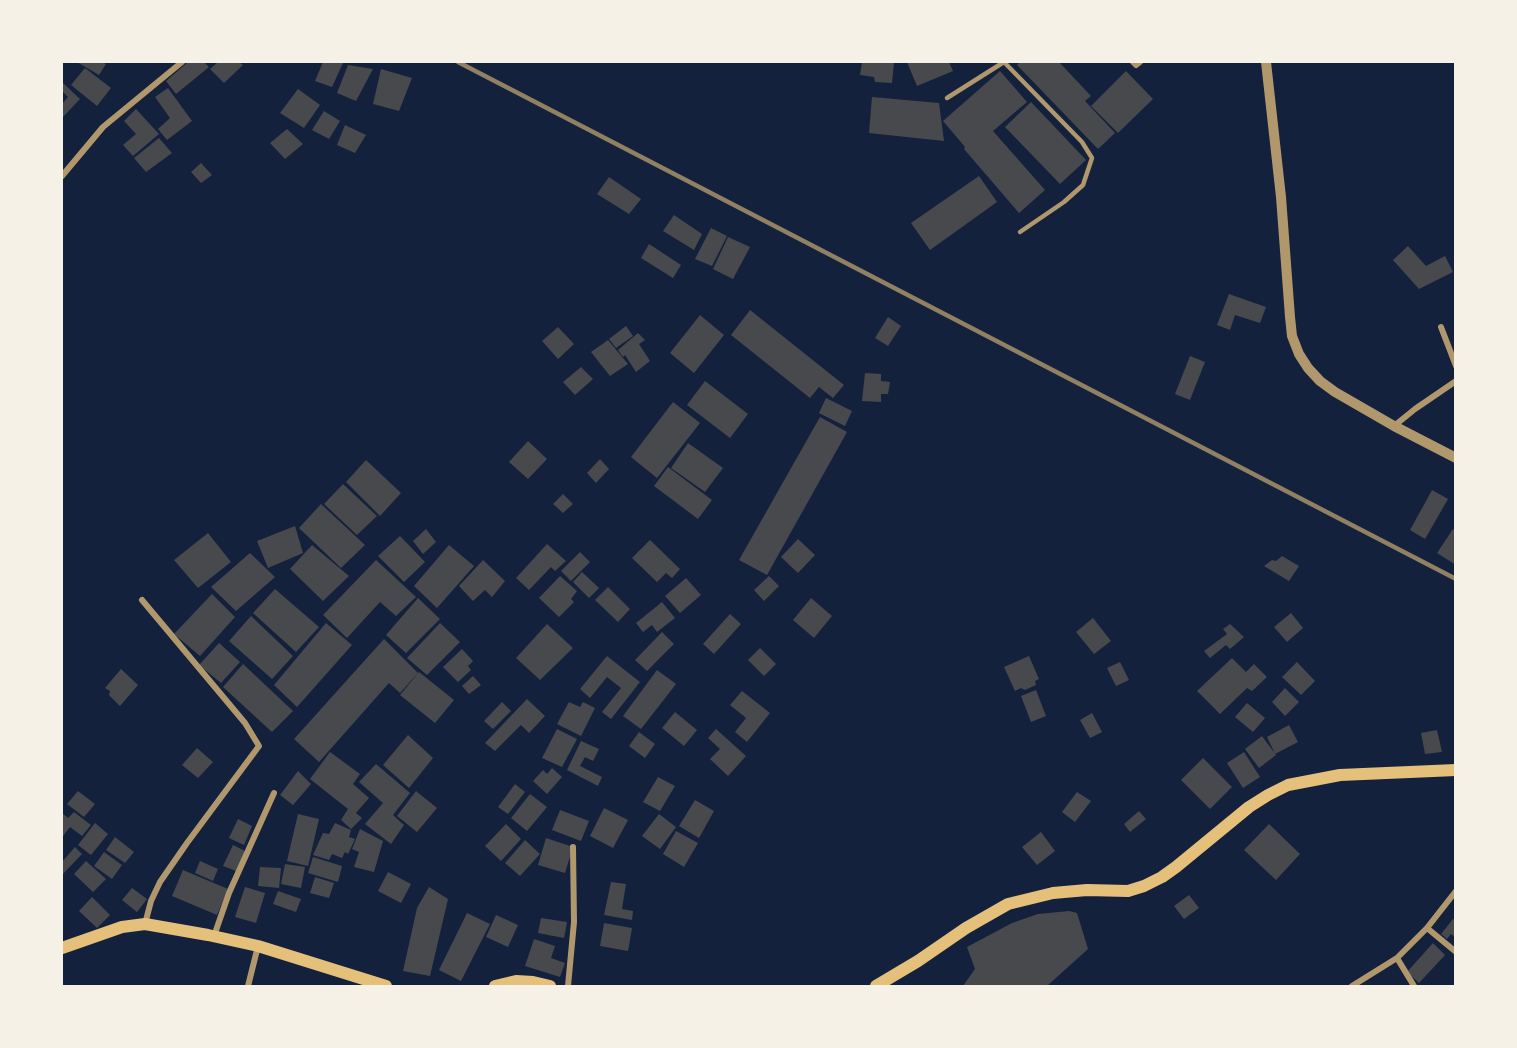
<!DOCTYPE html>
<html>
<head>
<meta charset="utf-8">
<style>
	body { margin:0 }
	#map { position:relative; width:1517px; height:1048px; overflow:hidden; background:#14213d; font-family:"Alegreya Sans",sans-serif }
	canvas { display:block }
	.frame { position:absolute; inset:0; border:63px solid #f6f1e7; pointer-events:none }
</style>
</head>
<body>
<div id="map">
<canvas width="1517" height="1048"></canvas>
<div class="frame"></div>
</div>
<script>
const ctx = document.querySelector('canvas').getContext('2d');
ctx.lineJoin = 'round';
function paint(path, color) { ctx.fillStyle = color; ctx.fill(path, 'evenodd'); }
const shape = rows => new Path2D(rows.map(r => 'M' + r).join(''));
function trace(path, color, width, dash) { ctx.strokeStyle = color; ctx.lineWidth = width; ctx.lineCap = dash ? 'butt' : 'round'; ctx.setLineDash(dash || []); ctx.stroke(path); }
paint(shape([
	[77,62,102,62,106,64,99,75],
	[188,62,204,62,209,67,176,94,166,81],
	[218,62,226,62,227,63,229,62,239,62,243,65,224,83,210,69],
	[323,62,343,63,332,87,315,81],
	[862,62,894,62,892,83,875,82,874,77,860,75],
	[907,62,949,62,953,71,917,86],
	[1020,62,1059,62,1091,96,1085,101,1115,133,1098,149,1017,65],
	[348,65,373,69,356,101,337,93],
	[85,68,111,88,97,106,71,85],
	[381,69,412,78,399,111,373,104],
	[1000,71,1027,102,993,131,1045,190,1019,213,964,149,965,147,943,121],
	[1126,71,1153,99,1118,133,1091,106],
	[62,82,80,99,63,117,62,116,62,104,68,97,62,91],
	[168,88,192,121,167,140,158,129,170,118,155,97],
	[298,89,320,105,304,128,280,113],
	[872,97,939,103,944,141,869,133],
	[1031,102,1086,160,1060,184,1005,127],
	[136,109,159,134,133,156,123,145,136,134,124,121],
	[324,111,340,121,329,139,312,130],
	[345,125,366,135,355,153,337,145],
	[287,129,303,144,285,159,270,143],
	[159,138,172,153,146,172,134,158],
	[201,163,212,175,201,183,191,172],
	[979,176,997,202,930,250,911,223],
	[609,177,641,199,629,214,597,194],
	[674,215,702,234,694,250,663,231],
	[711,228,727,236,712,266,695,259],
	[728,237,750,247,733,279,713,269],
	[649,244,681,265,673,278,641,258],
	[1408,246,1426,266,1445,256,1453,272,1419,289,1393,260],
	[1229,294,1266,307,1260,323,1235,315,1230,330,1217,325],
	[750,310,844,385,833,398,819,387,810,398,731,335],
	[700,315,724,335,694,373,670,353],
	[888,317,901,326,888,346,875,338],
	[626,326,633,336,616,348,609,339],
	[558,327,574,344,558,359,542,341],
	[638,333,645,340,639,344,650,361,636,372,625,355,623,357,618,350],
	[608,340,628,364,610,376,591,352],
	[1190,356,1205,362,1190,400,1175,394],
	[581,367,593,379,575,395,563,382],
	[865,373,881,374,881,381,890,382,888,394,881,394,881,402,862,401],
	[705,381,748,414,730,438,687,405],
	[826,398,852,411,845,426,819,413],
	[673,402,700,423,657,478,631,457],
	[820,417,847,432,767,575,739,560],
	[528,441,547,459,528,479,509,462],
	[688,443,723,468,705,492,671,468],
	[600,459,609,469,596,483,587,473],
	[366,460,401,493,380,516,346,482],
	[668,467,712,500,698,519,654,486],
	[343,484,377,516,357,535,324,504],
	[1432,490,1448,499,1425,539,1410,530],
	[563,494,573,504,563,513,553,504],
	[321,504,365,545,341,568,299,528],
	[295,526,303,553,268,568,257,541],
	[426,529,436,542,423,554,413,541],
	[1453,529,1456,531,1456,565,1437,553],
	[208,533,231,562,198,588,174,560],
	[400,536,425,562,404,582,378,556],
	[798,539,815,555,798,573,781,557],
	[650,540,680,569,672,578,666,573,657,582,632,558],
	[547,544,566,561,555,571,551,567,529,590,516,578],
	[312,545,349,576,323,601,290,569],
	[449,545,474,566,437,608,414,586],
	[580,552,590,562,571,581,561,571],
	[250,553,275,577,236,611,211,587],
	[1282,556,1299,566,1289,581,1264,566,1272,560,1276,561],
	[376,560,416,597,396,616,380,602,347,638,323,615],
	[483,560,505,581,492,597,485,590,473,601,459,586],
	[582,572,599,588,589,598,573,582],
	[560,576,577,591,571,599,574,602,559,617,539,598],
	[769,576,779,586,764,601,754,590],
	[686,578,701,595,680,613,665,596],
	[608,587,630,609,618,622,595,600],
	[275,589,319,627,296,652,253,613],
	[212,594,235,617,200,656,174,634],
	[418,598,440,619,406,653,386,635],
	[811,598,832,616,814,638,793,620],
	[662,602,675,618,657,632,652,625,643,632,636,623],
	[1291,613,1303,628,1287,642,1274,627],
	[730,614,741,624,714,654,703,644],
	[251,616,293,656,272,679,229,641],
	[1093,618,1111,641,1094,654,1076,632],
	[326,623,352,645,297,707,274,685],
	[440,623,460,642,427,675,407,658],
	[547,624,573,648,540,680,516,658],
	[1230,624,1244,637,1230,649,1226,645,1210,658,1204,651,1227,634,1223,629],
	[662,632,674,644,647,671,635,660],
	[384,639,418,673,400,693,389,683,319,762,294,739],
	[219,643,240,662,221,683,199,665],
	[760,648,776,664,764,676,748,660],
	[462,649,473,661,468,666,471,670,458,682,443,667],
	[607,656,640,682,611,719,602,712,621,688,607,677,590,698,580,689],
	[1029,656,1039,679,1035,681,1036,685,1025,690,1021,688,1015,691,1004,667],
	[1232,658,1246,672,1254,664,1267,677,1252,691,1247,688,1220,714,1197,691],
	[1120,662,1129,680,1116,686,1107,668],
	[1297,662,1315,681,1301,695,1282,677],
	[243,664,293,711,272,732,223,687],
	[121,669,138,685,120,706,109,695,110,691,105,688],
	[657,670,676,684,641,729,623,716],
	[419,672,454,700,435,723,400,695],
	[473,676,481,685,469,694,462,686],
	[1285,688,1299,702,1285,716,1272,702],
	[1036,690,1046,716,1031,722,1021,696],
	[742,691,770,713,747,742,735,732,746,718,730,705],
	[527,699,545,716,529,733,521,725,495,751,485,743],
	[502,702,511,711,493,729,484,721],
	[569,702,580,707,583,702,595,708,581,736,557,724],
	[1247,703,1265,718,1253,732,1235,717],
	[675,712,697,730,684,746,662,728],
	[1092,713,1102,732,1090,738,1080,720],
	[1289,725,1298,742,1275,754,1267,737],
	[557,729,577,739,562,767,542,758],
	[716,729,746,756,728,776,710,759,720,749,708,738],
	[1437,730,1442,752,1425,754,1421,733],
	[639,732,655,744,645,758,629,746],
	[408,735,433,758,409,788,383,765],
	[1262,736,1276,755,1259,768,1245,749],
	[581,741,599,749,593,761,585,757,580,766,602,777,598,786,567,770],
	[197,748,213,762,198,778,182,765],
	[330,752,360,774,353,784,369,798,356,813,362,818,351,829,341,820,348,809,310,779],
	[1244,752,1260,777,1243,788,1227,763],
	[1203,758,1232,787,1210,809,1181,780],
	[376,764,410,793,393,815,404,825,391,844,365,824,383,803,359,782],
	[552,768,562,777,547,794,533,781,543,770,547,774],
	[298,771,311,784,293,805,280,795],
	[658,777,675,786,660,811,643,802],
	[515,784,525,792,508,814,498,807],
	[78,791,95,804,84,817,67,804],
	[416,791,437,808,417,832,397,816],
	[1077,792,1091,801,1075,822,1062,812],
	[530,794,547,807,527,831,511,818],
	[695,800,714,811,699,838,679,826],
	[604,808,628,820,613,848,590,836],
	[560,810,589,821,581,841,552,830],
	[1139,811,1146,819,1130,832,1124,824],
	[74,812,91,825,82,836,70,827,63,836,62,835,62,813,68,818],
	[298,814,319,819,308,866,287,861],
	[659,814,676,827,660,849,642,836],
	[238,819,252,826,244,845,229,838],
	[95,823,108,834,91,855,78,845],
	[335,823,351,830,349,837,355,839,348,854,345,852,342,858,332,854,329,860,313,855,323,833,329,834],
	[506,824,521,839,501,861,485,846],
	[1269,824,1300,854,1276,880,1244,850],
	[360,829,383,841,374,872,354,867,359,852,352,849],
	[676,831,698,843,684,867,663,854],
	[1041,832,1055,851,1037,865,1022,847],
	[115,837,134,852,125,863,106,850],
	[546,838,573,847,565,873,538,865],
	[525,840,540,854,520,876,505,863],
	[233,845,245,851,236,871,223,866],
	[75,847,82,854,63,874,62,872,62,862],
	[104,852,122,865,112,879,94,866],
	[313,857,342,866,338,882,308,873],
	[86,861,106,879,93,892,74,874],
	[200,861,218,869,213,881,195,873],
	[285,864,305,867,301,888,281,884],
	[260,867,281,868,279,888,258,886],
	[183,870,228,889,217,915,172,896],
	[388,872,411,884,401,903,378,891],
	[315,877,334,883,329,898,310,893],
	[611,882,626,884,622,909,633,911,632,920,604,915],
	[245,887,265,893,256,923,235,917],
	[429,887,448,899,430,976,403,971,417,908],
	[132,888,147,899,137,912,122,900],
	[278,891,301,899,296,912,273,904],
	[1189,895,1199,908,1184,919,1174,906],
	[92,897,110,915,97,928,79,911],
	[1069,911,1077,913,1088,949,1047,986,963,986,975,969,967,947,1012,923,1038,914],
	[467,913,490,924,461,981,439,970],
	[496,915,518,925,508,947,486,937],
	[541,918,567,922,564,938,538,933],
	[1453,919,1456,921,1454,931,1456,932,1456,938,1451,934,1447,939,1441,934],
	[604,923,632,928,628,951,600,946],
	[534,939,555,946,551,958,565,963,560,977,525,966],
	[1433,943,1445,955,1419,983,1407,972]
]), '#48494c');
trace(shape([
	[1004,62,1082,142,1092,158,1083,185,1064,202,1020,232],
	[1132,62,1136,66,1141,62],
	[947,98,1004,62]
]), '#b1986c', 4.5);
trace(shape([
	[62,176,103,127,182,62],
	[1441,327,1456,366],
	[1394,426,1415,409,1456,381],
	[142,600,245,723,259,746,187,843,160,882,151,901,145,924],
	[1427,928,1456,952],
	[214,936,229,893,274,793],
	[1397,958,1414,986],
	[248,986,258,946],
	[568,986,574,922,573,847],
	[1352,986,1397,958,1427,928,1456,891]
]), '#b1986c', 6);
trace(shape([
	[1266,62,1281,197,1290,317,1292,336,1299,354,1308,368,1320,381,1335,392,1394,426,1456,458]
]), '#b1986c', 10);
trace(shape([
	[62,948,122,927,145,924,208,935,258,946,386,986],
	[495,986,516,981,533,982,550,986],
	[876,986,918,961,966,928,1008,904,1053,893,1087,890,1128,891,1144,886,1162,877,1176,867,1249,807,1268,795,1288,785,1340,775,1456,770]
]), '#e5c07b', 12);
trace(shape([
	[458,62,1456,579]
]), '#918062', 4.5);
</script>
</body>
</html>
